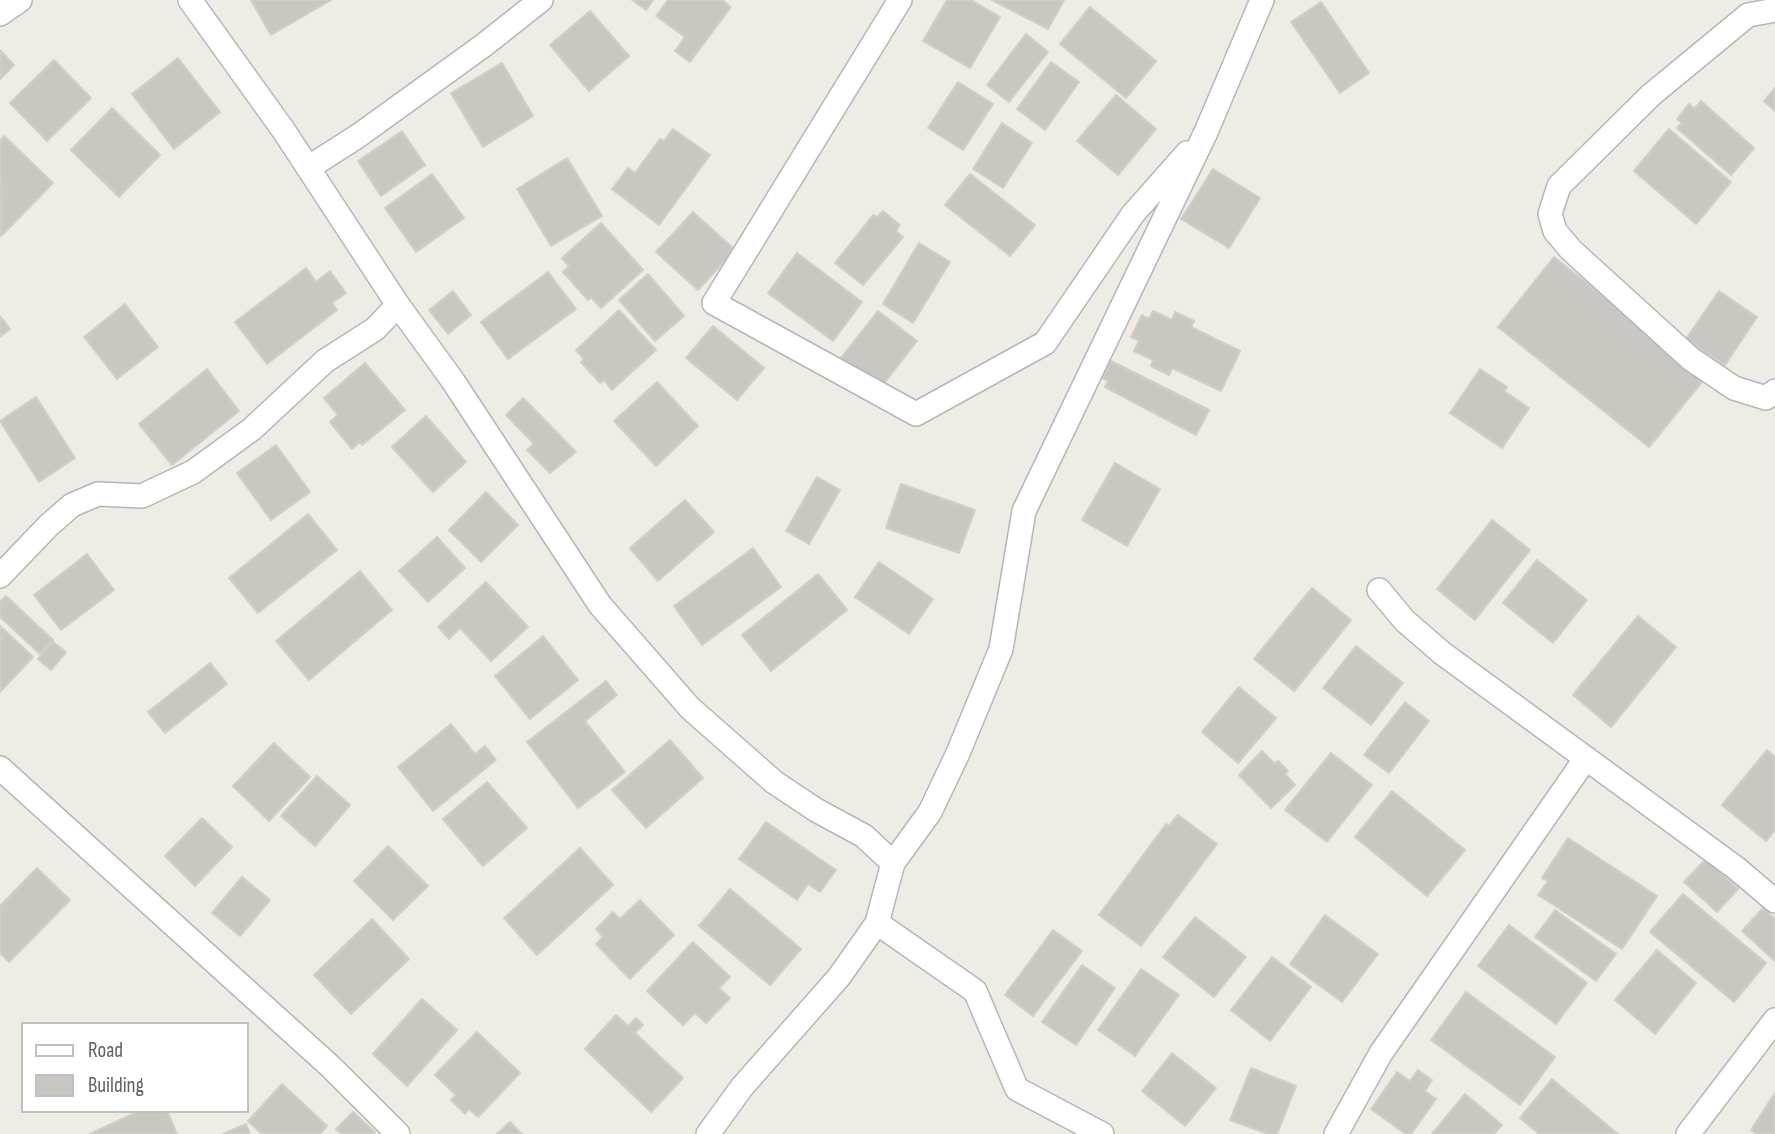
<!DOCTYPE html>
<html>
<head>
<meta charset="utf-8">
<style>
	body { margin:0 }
	#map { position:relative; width:1775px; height:1134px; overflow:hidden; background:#efece5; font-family:"Sofia Sans Condensed",sans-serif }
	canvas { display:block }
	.legend { position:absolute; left:21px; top:1022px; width:228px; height:91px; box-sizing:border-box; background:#fff; border:2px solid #bec0c1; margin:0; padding:9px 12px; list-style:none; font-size:21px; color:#5d6265 }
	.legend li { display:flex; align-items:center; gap:14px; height:35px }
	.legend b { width:35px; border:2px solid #bec0c1 }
</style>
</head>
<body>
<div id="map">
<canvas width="1775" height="1134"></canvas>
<ul class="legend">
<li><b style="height:9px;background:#fff"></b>Road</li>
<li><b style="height:19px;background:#cac7c2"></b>Building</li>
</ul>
</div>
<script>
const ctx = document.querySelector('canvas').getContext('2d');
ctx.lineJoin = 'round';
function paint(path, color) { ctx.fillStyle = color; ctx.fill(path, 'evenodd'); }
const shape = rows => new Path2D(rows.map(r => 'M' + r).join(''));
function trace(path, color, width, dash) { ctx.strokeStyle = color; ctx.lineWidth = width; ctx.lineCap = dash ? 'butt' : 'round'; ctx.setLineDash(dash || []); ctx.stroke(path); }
const building = shape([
	[251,0,331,0,271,35,251,0],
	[632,0,653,0,646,10,632,0],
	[668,0,722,0,731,7,690,62,675,51,685,37,656,16,668,0],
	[947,0,971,0,1000,17,970,68,923,41,947,0],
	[992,0,1064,0,1048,29,992,0],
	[1321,2,1369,73,1340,93,1291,22,1321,2],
	[1090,7,1156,61,1126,98,1060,44,1090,7],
	[590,11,629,56,589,91,550,45,590,11],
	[1026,34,1048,52,1009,102,987,85,1026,34],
	[0,50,14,65,0,79,0,50],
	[178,58,220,112,174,149,132,94,178,58],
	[54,60,91,98,47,141,10,103,54,60],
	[1051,62,1079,82,1045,130,1017,109,1051,62],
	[502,63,533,116,483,147,451,93,502,63],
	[958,82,993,104,963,150,928,128,958,82],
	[1775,88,1775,111,1764,101,1775,88],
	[1116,95,1156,129,1118,175,1077,141,1116,95],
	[1701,101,1754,148,1731,175,1677,128,1682,123,1677,119,1689,104,1694,109,1701,101],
	[112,108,160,155,119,197,71,150,112,108],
	[1002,123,1032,143,1003,188,973,169,1002,123],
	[673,129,710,155,659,225,612,189,628,168,635,173,660,139,664,141,673,129],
	[1669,129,1731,182,1696,224,1634,171,1669,129],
	[402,131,425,165,381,196,358,161,402,131],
	[4,136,53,183,1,236,0,141,4,136],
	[567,158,602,216,551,246,517,189,567,158],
	[1213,169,1260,198,1229,248,1181,219,1213,169],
	[432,174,464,218,416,252,385,208,432,174],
	[970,174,1035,225,1010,256,945,205,970,174],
	[883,211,900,225,896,231,903,237,863,285,835,263,873,215,877,217,883,211],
	[693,212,735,250,698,290,656,252,693,212],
	[601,223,643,270,601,308,591,297,588,300,563,272,569,266,562,258,601,223],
	[919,243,950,262,913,323,883,304,919,243],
	[797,253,862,302,833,341,768,293,797,253],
	[1554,257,1706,377,1649,447,1498,327,1554,257],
	[306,268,316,282,330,271,346,293,332,303,337,310,267,364,235,322,306,268],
	[548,272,576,309,508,359,481,322,548,272],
	[648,274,684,316,655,341,619,300,648,274],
	[453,291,471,315,448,334,429,310,453,291],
	[1719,291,1757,317,1725,365,1686,339,1719,291],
	[125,304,158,347,117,379,84,337,125,304],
	[619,310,656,350,612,390,604,380,600,383,581,362,584,359,576,350,619,310],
	[878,311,917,341,879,390,840,359,878,311],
	[1153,311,1172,320,1175,312,1194,321,1191,327,1240,351,1221,391,1172,368,1169,375,1151,366,1153,360,1134,351,1139,341,1131,337,1142,315,1149,319,1153,311],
	[0,316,10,329,0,337,0,316],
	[713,326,764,368,737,400,686,358,713,326],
	[1111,361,1209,410,1196,435,1105,387,1108,381,1102,378,1111,361],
	[365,363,405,410,362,445,360,442,352,449,330,422,338,415,324,398,365,363],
	[207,369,239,411,172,465,139,424,207,369],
	[1480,369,1507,387,1504,391,1529,408,1502,448,1450,413,1480,369],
	[657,382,698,426,656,466,614,421,657,382],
	[36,397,75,458,39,482,0,421,36,397],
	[523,398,576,452,550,473,527,450,534,444,506,415,523,398],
	[426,416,466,462,433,492,392,447,426,416],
	[276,445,310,492,271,520,237,473,276,445],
	[1115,463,1160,489,1127,546,1082,520,1115,463],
	[817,477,840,490,809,544,786,531,817,477],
	[901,484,975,510,959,553,886,528,901,484],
	[486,492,518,525,481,562,449,530,486,492],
	[685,500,714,532,658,581,630,548,685,500],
	[308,514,337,550,258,613,229,578,308,514],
	[1492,520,1530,550,1475,620,1437,589,1492,520],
	[437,537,465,568,428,602,399,571,437,537],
	[753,548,781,587,702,645,674,606,753,548],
	[87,554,114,590,61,630,34,595,87,554],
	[1537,560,1587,600,1553,643,1503,603,1537,560],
	[879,562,933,599,909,634,855,597,879,562],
	[360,571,392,610,309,680,276,641,360,571],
	[818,574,847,610,771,671,742,635,818,574],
	[486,582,528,627,491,661,460,628,449,639,438,627,486,582],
	[1312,588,1351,620,1294,691,1254,659,1312,588],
	[6,596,53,640,40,654,0,617,0,602,6,596],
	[1638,616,1676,647,1611,727,1573,695,1638,616],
	[0,626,33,657,0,692,0,626],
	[543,636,578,680,530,719,495,676,543,636],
	[53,642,66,652,51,670,38,659,53,642],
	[1356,646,1403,683,1371,725,1323,688,1356,646],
	[210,663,227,684,165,733,148,712,210,663],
	[606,681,617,695,585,721,625,772,578,808,527,742,606,681],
	[1239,687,1276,718,1238,763,1202,732,1239,687],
	[1405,702,1429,721,1389,773,1364,755,1405,702],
	[451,724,475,754,485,746,496,760,433,811,398,767,451,724],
	[670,740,703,778,646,828,612,790,670,740],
	[274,743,310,777,269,821,233,786,274,743],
	[1767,750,1775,757,1775,830,1766,841,1722,805,1767,750],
	[1262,751,1275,764,1278,761,1288,771,1285,774,1295,785,1271,808,1239,775,1262,751],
	[1331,753,1372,785,1327,842,1285,810,1331,753],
	[317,776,350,805,315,846,281,816,317,776],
	[487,782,527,828,483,866,443,819,487,782],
	[1392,791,1465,850,1427,896,1355,837,1392,791],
	[1178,815,1217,844,1141,946,1099,915,1166,824,1169,826,1178,815],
	[202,818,232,847,195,886,165,856,202,818],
	[766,822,836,870,820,892,808,884,797,900,739,859,766,822],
	[1568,838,1657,896,1622,949,1538,895,1548,881,1542,878,1568,838],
	[388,846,428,886,393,920,354,881,388,846],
	[580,848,613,885,537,955,504,918,580,848],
	[1706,859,1738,889,1717,912,1684,882,1706,859],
	[37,868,70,900,9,962,0,953,0,906,37,868],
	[242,877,270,900,240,936,212,913,242,877],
	[730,889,801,949,770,985,699,926,730,889],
	[1683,894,1766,963,1734,1002,1650,932,1683,894],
	[640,900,674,935,630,979,596,944,603,937,596,929,613,912,620,919,640,900],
	[1763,908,1775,919,1775,961,1742,931,1763,908],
	[1555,910,1616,954,1596,981,1535,937,1555,910],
	[1325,915,1378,954,1342,1002,1290,964,1325,915],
	[1195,917,1246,957,1214,997,1163,957,1195,917],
	[372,919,409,959,351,1014,314,975,372,919],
	[1509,925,1587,983,1556,1024,1478,966,1509,925],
	[1053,930,1082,951,1033,1016,1005,995,1053,930],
	[693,942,730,977,719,988,730,998,706,1023,695,1013,683,1025,647,991,693,942],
	[1657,950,1696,983,1655,1034,1615,1000,1657,950],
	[1272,957,1311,987,1270,1041,1231,1010,1272,957],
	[1082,965,1115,988,1076,1045,1042,1022,1082,965],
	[1141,969,1179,995,1135,1056,1098,1030,1141,969],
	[1466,992,1555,1057,1520,1105,1431,1040,1466,992],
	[422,999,457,1030,407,1086,373,1054,422,999],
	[616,1015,628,1026,636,1018,643,1025,635,1033,683,1078,651,1112,585,1049,616,1015],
	[477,1032,520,1073,478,1117,469,1109,465,1114,451,1100,456,1095,435,1075,477,1032],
	[1172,1053,1216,1088,1185,1126,1142,1091,1172,1053],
	[1251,1068,1296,1086,1277,1134,1268,1134,1230,1120,1251,1068],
	[1418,1070,1432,1080,1425,1091,1436,1099,1411,1134,1406,1134,1371,1109,1397,1072,1410,1081,1418,1070],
	[1552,1079,1618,1134,1539,1134,1520,1118,1552,1079],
	[282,1084,327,1126,320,1134,262,1134,248,1121,282,1084],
	[1775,1093,1775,1134,1757,1134,1751,1130,1775,1093],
	[1465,1094,1502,1125,1494,1134,1432,1134,1465,1094],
	[139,1111,167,1111,177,1134,90,1134,139,1111],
	[353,1112,375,1132,373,1134,341,1134,336,1129,353,1112],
	[510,1122,522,1134,497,1134,510,1122],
	[246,1124,250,1134,223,1134,246,1124]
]);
paint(building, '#cac7c2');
trace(building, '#d4cdc4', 2);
const minor = shape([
	[190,0,284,131,398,305,453,381,600,605,690,708,774,782,816,810,864,836,893,863],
	[900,0,714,303,916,414,1045,343,1133,214,1187,153],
	[1775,10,1748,15,1651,95,1559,186,1550,214,1555,231,1571,250,1691,359,1734,388,1766,398,1775,391],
	[0,14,20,0],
	[308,168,358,136,484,45,541,0],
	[0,576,49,525,72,505,98,494,142,496,193,472,252,429,325,361,375,329,398,305],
	[1379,590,1405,621,1442,653,1736,868,1775,901],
	[0,768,331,1067,398,1134],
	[877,923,975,991,1017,1089,1102,1134],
	[708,1134,742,1087,839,977,877,923,893,863,930,812,958,753,1001,649,1024,511,1206,132,1262,0],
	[1336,1134,1381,1053,1586,758],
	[1688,1134,1775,1020]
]);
trace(minor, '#b3b6ba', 26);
trace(minor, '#fff', 23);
</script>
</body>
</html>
